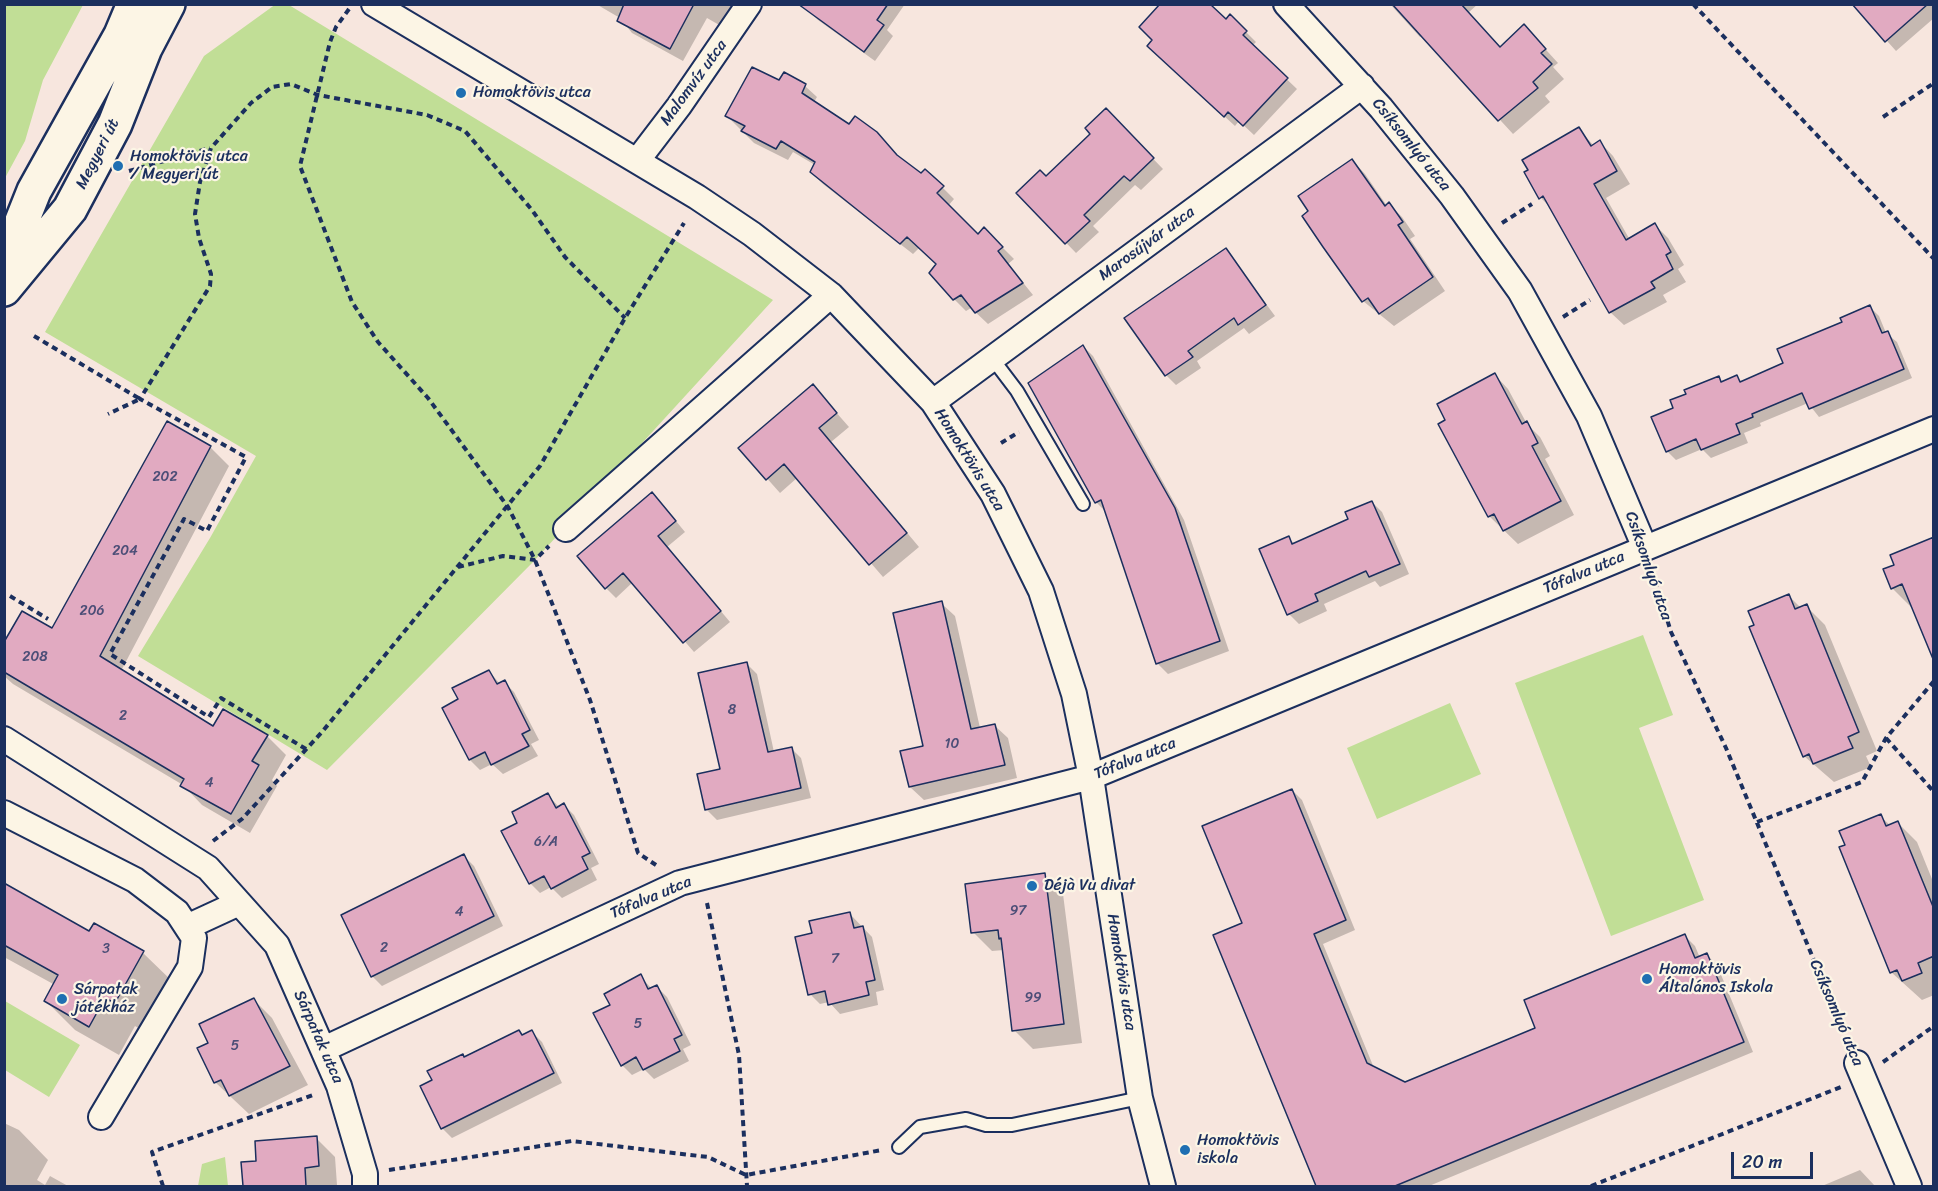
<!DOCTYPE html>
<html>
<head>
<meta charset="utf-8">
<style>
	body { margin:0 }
	#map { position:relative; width:1938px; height:1191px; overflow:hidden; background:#f7e6de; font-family:Sriracha,sans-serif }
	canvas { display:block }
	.frame { position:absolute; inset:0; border:6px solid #1b2f5e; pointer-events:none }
	.scale { position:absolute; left:1731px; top:1152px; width:82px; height:27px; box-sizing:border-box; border:3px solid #1b2f5e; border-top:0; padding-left:8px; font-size:18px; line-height:21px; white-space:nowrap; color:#1b2f5e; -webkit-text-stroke:4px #fcf5e5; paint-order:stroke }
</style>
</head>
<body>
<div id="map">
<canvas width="1938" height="1191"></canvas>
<div class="frame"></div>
<div class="scale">20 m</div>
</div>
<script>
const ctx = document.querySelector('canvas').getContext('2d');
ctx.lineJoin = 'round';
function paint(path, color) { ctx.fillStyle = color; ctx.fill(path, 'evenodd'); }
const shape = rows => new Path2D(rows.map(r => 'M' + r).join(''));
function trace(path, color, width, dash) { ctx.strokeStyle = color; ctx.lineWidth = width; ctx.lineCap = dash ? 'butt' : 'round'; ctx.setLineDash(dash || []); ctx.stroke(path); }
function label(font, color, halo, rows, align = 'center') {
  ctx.font = font + ' Sriracha,sans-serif'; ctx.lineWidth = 4.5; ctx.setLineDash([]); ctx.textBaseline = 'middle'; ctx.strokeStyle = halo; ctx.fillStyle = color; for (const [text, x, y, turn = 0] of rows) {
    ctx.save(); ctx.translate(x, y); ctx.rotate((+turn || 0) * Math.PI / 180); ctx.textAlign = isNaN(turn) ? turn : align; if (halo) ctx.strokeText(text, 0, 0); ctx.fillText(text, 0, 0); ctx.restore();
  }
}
paint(shape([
	[5,4,83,5,43,80,25,141,5,178],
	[276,4,289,5,773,300,535,560,327,770,138,656,210,538,256,456,45,332,204,56],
	[1643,635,1673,715,1639,728,1704,900,1611,936,1515,683],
	[1450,703,1481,774,1377,819,1347,748],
	[5,1001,80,1045,49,1097,5,1070],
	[225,1157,228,1186,198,1186,202,1164]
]), '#c1de96');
paint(shape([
	[596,4,733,4,721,26,707,18,683,61,632,33,620,18],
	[812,4,905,4,887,30,893,36,875,61,818,20,808,10],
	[1390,4,1478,4,1468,13,1500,48,1537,40,1558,63,1553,67,1564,79,1545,96,1550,102,1513,134,1422,35,1420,37],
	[1854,4,1934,4,1934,18,1896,51],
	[1226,21,1246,32,1256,42,1252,46,1297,89,1254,135,1239,121,1235,126,1187,82],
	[779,82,805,86,817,97,814,102,942,187,954,199,948,206,978,236,984,229,1014,259,1008,264,1033,295,988,324,971,308,966,311,954,299,931,273,938,264,920,247,913,254,823,184,811,172,815,165,793,152,788,160,754,143,727,116],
	[1106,110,1163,169,1141,190,1135,185,1093,226,1099,232,1076,253,1018,193,1046,178,1092,134],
	[1579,129,1594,146,1600,142,1613,156,1630,184,1606,198,1630,240,1655,225,1668,238,1684,265,1678,269,1686,282,1663,295,1667,302,1624,325,1610,312,1551,208,1541,198],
	[1352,160,1365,174,1387,206,1389,204,1402,217,1415,236,1410,239,1445,291,1394,326,1363,301],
	[1226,250,1275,316,1249,334,1244,328,1197,361,1201,368,1176,385,1166,375,1126,318],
	[1870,307,1879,316,1886,333,1897,342,1912,378,1819,417,1808,403,1760,423,1761,426,1744,433,1748,443,1711,458,1702,449,1676,460,1667,451,1675,408,1718,377,1723,383,1737,377,1742,382,1785,363],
	[1083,346,1093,356,1184,520,1229,651,1168,674,1158,664,1107,513,1097,503,1030,383],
	[1495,375,1508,389,1527,424,1540,437,1550,456,1545,459,1574,515,1518,544,1489,516,1447,421],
	[813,386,849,427,831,442,919,547,883,577,797,478,780,493,740,448],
	[210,447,229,466,121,671,214,728,267,736,286,755,272,780,277,786,250,833,202,805,183,785,13,684,4,676,4,645,53,631],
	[1372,502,1382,512,1409,574,1380,587,1375,581,1324,604,1327,611,1299,624,1289,614,1288,538,1295,544,1350,520],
	[662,504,685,532,667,547,730,622,694,652,633,582,616,598,606,588],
	[1896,566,1913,606,1911,607,1892,588],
	[1789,596,1801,608,1806,606,1825,625,1877,751,1866,756,1871,767,1834,782,1804,756],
	[941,603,955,616,980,728,994,725,1008,738,1017,778,924,800,910,787,925,747],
	[747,664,757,674,774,752,791,748,801,758,811,798,717,820,707,810,699,775,722,770],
	[489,671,500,684,504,682,514,692,539,740,531,744,538,756,503,774,492,764,480,770,470,760,444,708,460,700],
	[1292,790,1302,800,1355,930,1323,944,1374,1068,1405,1084,1537,1028,1685,936,1695,946,1700,958,1707,955,1717,965,1753,1052,1429,1186,1318,1186,1215,936,1244,924],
	[548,795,559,807,564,805,574,815,599,864,591,868,597,880,562,898,551,887,540,893,530,883,519,824],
	[1880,816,1891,826,1898,823,1917,842,1934,884,1934,995,1922,1000,1891,972,1846,846],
	[464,856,474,866,503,926,382,986,372,976],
	[1044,875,1063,894,1082,1043,1033,1049,1014,1030,1004,950,992,951,973,932],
	[4,885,89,933,143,953,173,982,145,1032,135,1026,119,1055,75,1030,46,1001,55,985,4,957],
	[849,913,872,937,884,990,876,992,878,1005,840,1014,829,1002,820,1004,810,994,814,934],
	[640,976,652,989,657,987,667,997,691,1045,683,1049,689,1061,654,1079,644,1069,632,1075,622,1065,612,1005],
	[253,999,272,1018,308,1085,249,1114,215,1082,210,1044],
	[519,1032,523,1036,532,1032,542,1042,562,1083,452,1138,442,1128,434,1080,462,1055,465,1058],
	[4,1123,19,1130,48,1160,37,1180,45,1185,50,1176,68,1186,4,1186],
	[316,1138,335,1157,337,1185,245,1186,243,1164,258,1163],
	[1860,1170,1875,1186,1822,1186]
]), '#0003');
const building = shape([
	[624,4,694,4,670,49,617,21,624,4],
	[798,4,888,4,877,20,884,25,864,52,798,4],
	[1160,4,1210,4,1226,19,1230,14,1247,31,1243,35,1288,78,1243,126,1228,112,1224,117,1147,46,1152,40,1139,27,1160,4],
	[1392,4,1461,4,1500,47,1524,24,1546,49,1541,53,1552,64,1533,82,1538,88,1498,121,1392,4],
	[1852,4,1928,4,1885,42,1852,4],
	[752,67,779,80,784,72,806,84,802,93,849,124,855,116,877,132,897,155,921,173,925,169,944,186,937,193,978,234,984,227,1003,247,998,251,1023,283,975,313,961,295,953,300,929,273,936,264,907,237,900,244,810,172,815,162,781,141,776,149,741,131,745,126,725,116,752,67],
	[1106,108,1154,158,1130,181,1124,176,1084,215,1090,221,1065,244,1016,193,1040,170,1046,176,1090,134,1085,128,1106,108],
	[1579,127,1591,146,1600,140,1617,171,1594,184,1626,240,1655,223,1671,252,1666,255,1673,269,1651,282,1655,288,1609,313,1543,196,1539,199,1524,172,1528,170,1522,160,1579,127],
	[1352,159,1385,206,1389,202,1403,222,1398,225,1433,277,1379,314,1368,298,1362,302,1323,247,1302,216,1308,211,1298,196,1352,159],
	[1226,248,1266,305,1238,325,1234,318,1188,351,1193,357,1165,376,1124,318,1226,248],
	[1870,305,1882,333,1888,331,1904,369,1809,409,1802,393,1752,414,1753,417,1736,424,1740,434,1701,450,1696,439,1666,452,1651,417,1673,408,1670,400,1686,394,1684,390,1719,376,1721,382,1737,375,1740,382,1783,363,1777,349,1842,322,1840,318,1870,305],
	[1083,345,1175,508,1220,641,1156,664,1101,500,1095,503,1028,383,1083,345],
	[1495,373,1522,424,1527,421,1538,443,1532,446,1561,501,1503,531,1494,514,1488,517,1438,424,1445,420,1437,404,1495,373],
	[813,384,837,413,819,428,907,533,869,565,784,464,766,480,738,448,813,384],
	[167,421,211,446,100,656,213,726,223,709,268,735,252,761,259,765,231,814,180,786,184,779,4,672,4,642,22,611,52,628,167,421],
	[652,492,676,521,658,536,721,611,683,643,623,573,605,589,577,556,652,492],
	[1372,501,1400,564,1369,577,1366,571,1315,594,1318,601,1287,615,1259,549,1289,536,1292,544,1348,519,1345,512,1372,501],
	[1934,537,1934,659,1933,659,1902,584,1891,589,1883,569,1894,565,1890,555,1934,537],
	[1789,594,1795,609,1807,604,1859,732,1848,737,1853,748,1813,764,1809,754,1803,757,1749,627,1754,625,1748,611,1789,594],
	[942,601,971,729,995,724,1005,765,909,787,900,751,923,746,893,613,942,601],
	[747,662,768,752,792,747,801,788,705,810,697,774,720,769,698,673,747,662],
	[489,670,497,684,505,680,530,730,522,734,529,746,491,765,485,752,469,760,442,708,458,699,452,688,489,670],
	[1292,789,1346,920,1314,934,1367,1063,1405,1082,1535,1028,1524,1000,1685,934,1695,958,1707,953,1744,1042,1395,1186,1316,1186,1213,935,1242,923,1202,826,1292,789],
	[548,793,556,808,564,803,590,853,582,857,588,869,551,889,544,876,529,884,501,831,517,823,512,812,548,793],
	[1881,814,1886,826,1898,821,1934,909,1934,956,1918,963,1922,973,1902,981,1897,970,1890,973,1839,847,1845,845,1839,831,1881,814],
	[464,854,494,916,371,977,341,915,464,854],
	[1045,873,1064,1024,1012,1031,1001,938,999,939,998,930,971,933,965,884,1045,873],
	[4,883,89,931,94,923,144,951,115,1003,105,998,89,1027,44,1001,58,975,4,945,4,883],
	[850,912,854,928,863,926,875,980,866,982,869,995,828,1005,825,991,808,995,795,937,812,933,809,921,850,912],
	[641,974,648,989,657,985,682,1035,674,1039,680,1051,643,1070,636,1057,621,1066,593,1013,610,1005,604,994,641,974],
	[254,998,290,1066,229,1096,221,1080,214,1083,197,1048,208,1043,199,1024,254,998],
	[519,1030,522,1035,532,1030,554,1073,441,1129,420,1086,432,1080,427,1071,463,1054,464,1057,519,1030],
	[317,1136,319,1166,305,1168,306,1186,243,1186,241,1162,256,1161,255,1141,317,1136]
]);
paint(building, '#e1aac1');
trace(building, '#1b2f5e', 1.5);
const service = shape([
	[992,358,1017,391,1083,504],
	[899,1147,920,1127,966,1119,986,1125,1012,1125,1140,1098]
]);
const minor = shape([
	[374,4,697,197,752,234,831,295,933,402,993,494,1041,591,1074,694,1091,777,1140,1098,1163,1186],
	[1286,4,1381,108,1452,196,1520,291,1589,416,1645,548],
	[637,161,679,106,749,4],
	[933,402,1362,86],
	[566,529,831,295],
	[4,739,208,868,277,945,339,1086,365,1174,365,1186],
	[4,813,135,880,177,912,194,938,190,967,101,1117],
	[187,927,239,903],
	[324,1049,680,883,1091,777,1934,429],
	[1857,1063,1909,1186]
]);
const secondary = shape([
	[4,266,34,191,121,35,134,4],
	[4,289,70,209,115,124,145,48,168,4]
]);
trace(service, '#1b2f5e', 16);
trace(minor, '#1b2f5e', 28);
trace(secondary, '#1b2f5e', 38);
trace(shape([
	[1693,4,1934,259],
	[349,9,336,27,330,42,300,166,352,302,378,342,428,398,508,507,535,560,590,700,638,853,656,865],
	[1883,117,1934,83],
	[129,171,210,148],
	[1502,223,1532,204],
	[1563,317,1590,300],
	[34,336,140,399,108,414],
	[1001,443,1019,432],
	[458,567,503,556,535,560,549,546],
	[1652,571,1671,632,1726,748,1847,1040],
	[10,596,48,619],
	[1886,738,1934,792],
	[306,749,221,698,209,717,110,654,184,519,207,531,246,457,140,399,210,286,211,274,199,238,195,214,200,182,211,148,251,103,272,87,291,84,318,95,427,115,465,131,532,210,565,257,625,318],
	[1757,822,1862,782,1886,738,1934,681],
	[213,841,242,819,322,732,540,466,625,318,684,223],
	[707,903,739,1055,747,1186],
	[1883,1062,1934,1026],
	[389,1170,572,1141,708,1157,746,1175,882,1150],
	[163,1186,152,1152,316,1094],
	[1591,1186,1841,1087]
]), '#1b2f5e', 4, [6, 4.5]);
trace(service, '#fcf5e5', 12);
trace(minor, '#fcf5e5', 24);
trace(secondary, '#fcf5e5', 33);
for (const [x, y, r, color] of [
	[461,93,6,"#1f6fb2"],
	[118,166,6,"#1f6fb2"],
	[1032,886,6,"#1f6fb2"],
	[1647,979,6,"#1f6fb2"],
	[62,999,6,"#1f6fb2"],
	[1185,1150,6,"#1f6fb2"]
]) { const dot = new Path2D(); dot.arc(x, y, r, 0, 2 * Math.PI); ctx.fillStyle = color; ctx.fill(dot); trace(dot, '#fcf5e5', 2); }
label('14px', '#4c4e77', null, [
	["202",165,477],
	["204",125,551],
	["206",92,611],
	["208",35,657],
	["8",732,710],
	["2",123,716],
	["10",952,744],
	["4",209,783],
	["6/A",546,842],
	["97",1018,911],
	["4",459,912],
	["2",384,948],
	["3",106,949],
	["7",835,959],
	["99",1033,998],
	["5",638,1024],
	["5",235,1046]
]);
label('16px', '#1b2f5e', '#fcf5e5', [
	["Malomvíz utca",694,83,-54],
	["Csíksomlyó utca",1411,145,51],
	["Megyeri út",98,154,-63],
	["Marosújvár utca",1147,244,-36],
	["Homoktövis utca",969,460,58],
	["Csíksomlyó utca",1648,566,71],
	["Tófalva utca",1584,573,-23],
	["Tófalva utca",1135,759,-22],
	["Tófalva utca",651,898,-23],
	["Homoktövis utca",1121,972,81],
	["Csíksomlyó utca",1836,1013,67],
	["Sárpatak utca",318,1037,66]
]);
label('16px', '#1b2f5e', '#fcf5e5', [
	["Homoktövis utca",473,93],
	["Homoktövis utca",130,157],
	["/ Megyeri út",130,175],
	["Déjà Vu divat",1044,886],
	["Homoktövis",1659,970],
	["Általános Iskola",1659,988],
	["Sárpatak",74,990],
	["játékház",74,1008],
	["Homoktövis",1197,1141],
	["iskola",1197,1159]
], 'left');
</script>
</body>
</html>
